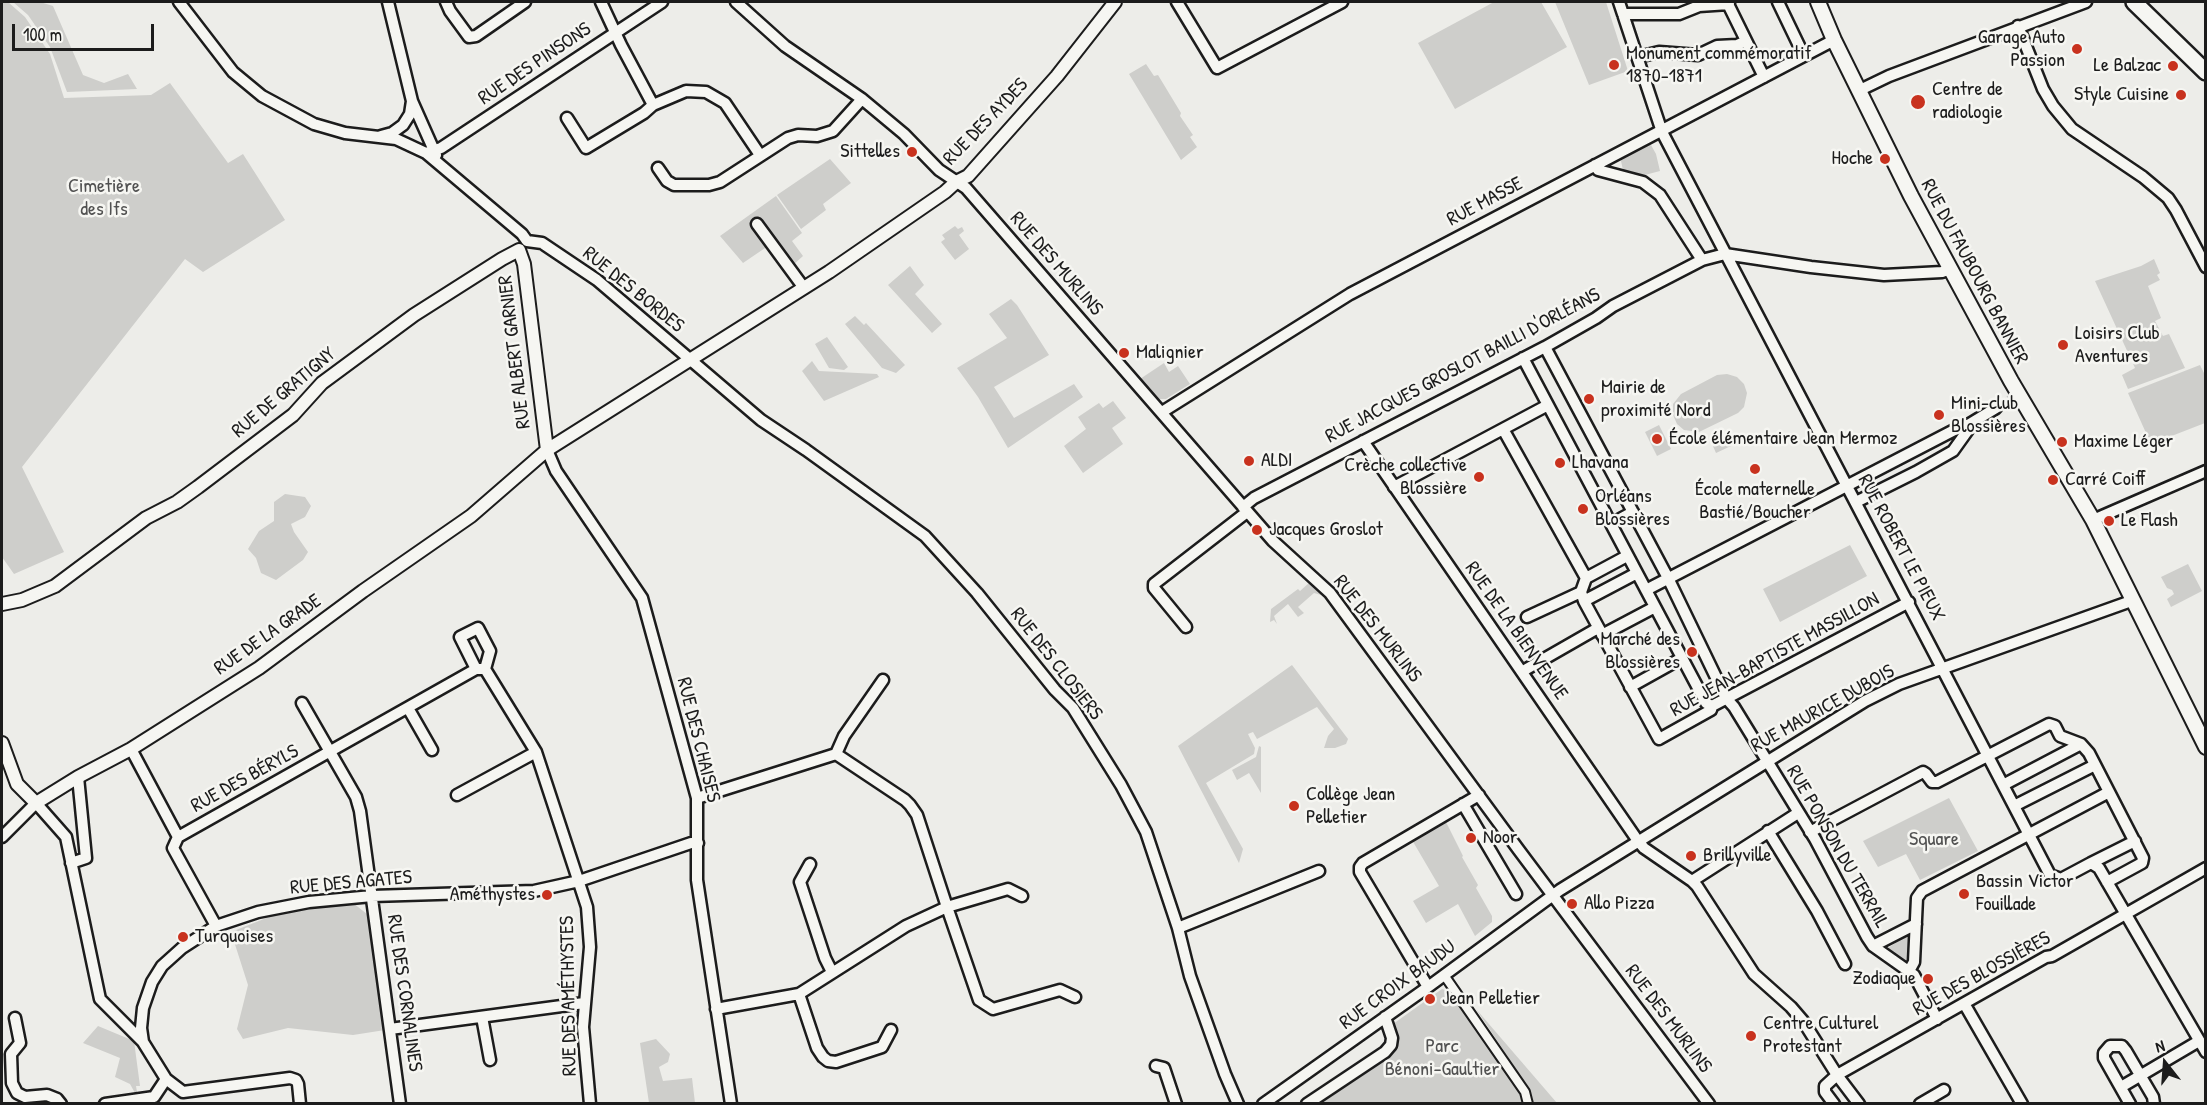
<!DOCTYPE html>
<html>
<head>
<meta charset="utf-8">
<style>
	body { margin:0 }
	#map { position:relative; width:2207px; height:1105px; overflow:hidden; background:#edede9; font-family:"Patrick Hand",sans-serif }
	canvas { display:block }
	.frame { position:absolute; inset:0; border:3px solid #1c1c1c; pointer-events:none }
	.north { position:absolute; left:2135px; top:1033px; width:60px; height:60px; -webkit-text-stroke:4px #f6f6f2; paint-order:stroke; rotate:343deg; font-size:16px; font-weight:700; line-height:24px; text-align:center; color:#1c1c1c }
	.north::after { content:''; display:block; margin:auto; width:21px; height:27px; background:#1c1c1c; clip-path:polygon(50% 0,100% 100%,50% 72%,0 100%) }
	.scale { position:absolute; left:12px; top:24px; width:142px; height:27px; box-sizing:border-box; border:3px solid #1c1c1c; border-top:0; padding-left:8px; font-size:18px; line-height:21px; white-space:nowrap; color:#1c1c1c; -webkit-text-stroke:4px #f6f6f2; paint-order:stroke }
</style>
</head>
<body>
<div id="map">
<canvas width="2207" height="1105"></canvas>
<div class="frame"></div>
<div class="north">N</div>
<div class="scale">100 m</div>
</div>
<script>
const ctx = document.querySelector('canvas').getContext('2d');
ctx.lineJoin = 'round';
function paint(path, color) { ctx.fillStyle = color; ctx.fill(path, 'evenodd'); }
const shape = rows => new Path2D(rows.map(r => 'M' + r).join(''));
function trace(path, color, width, dash) { ctx.strokeStyle = color; ctx.lineWidth = width; ctx.lineCap = dash ? 'butt' : 'round'; ctx.setLineDash(dash || []); ctx.stroke(path); }
function label(font, color, halo, rows, align = 'center') {
  ctx.font = font + ' "Patrick Hand",sans-serif'; ctx.lineWidth = 5; ctx.setLineDash([]); ctx.textBaseline = 'middle'; ctx.strokeStyle = halo; ctx.fillStyle = color; for (const [text, x, y, turn = 0] of rows) {
    ctx.save(); ctx.translate(x, y); ctx.rotate((+turn || 0) * Math.PI / 180); ctx.textAlign = isNaN(turn) ? turn : align; if (halo) ctx.strokeText(text, 0, 0); ctx.fillText(text, 0, 0); ctx.restore();
  }
}
paint(shape([
	[2,2,8,2,25,17,50,54,64,98,151,95,170,83,228,163,243,154,285,220,203,272,185,259,22,467,64,552,14,574,2,557],
	[13,2,40,2,53,6,83,75,104,83,128,74,137,89,67,92,50,47,28,15],
	[1494,2,1541,2,1567,47,1455,109,1418,43],
	[1555,2,1606,2,1628,71,1589,85],
	[1146,64,1154,76,1158,75,1181,113,1180,116,1193,135,1190,137,1197,147,1181,160,1129,74],
	[1648,144,1651,145,1656,154,1660,171,1641,176,1623,170,1621,161,1622,157],
	[830,159,851,183,823,204,826,210,801,229,777,195],
	[776,196,802,233,792,241,803,256,792,266,768,246,743,263,720,236],
	[955,226,958,229,962,227,964,231,959,235,969,249,955,260,941,242,945,239,942,235],
	[2154,259,2160,273,2157,275,2160,280,2148,286,2161,318,2155,321,2163,336,2169,334,2185,368,2128,389,2122,375,2135,368,2095,281,2141,266],
	[910,266,924,285,915,294,942,324,932,333,888,285],
	[1011,299,1017,305,1049,355,994,387,1014,418,1074,384,1083,397,1008,448,978,397,957,368,1007,338,989,314],
	[855,316,864,325,866,323,905,365,896,373,882,368,845,324],
	[827,337,848,367,844,370,829,368,815,344],
	[812,361,819,371,877,374,879,377,824,401,802,371],
	[1164,363,1169,372,1178,366,1190,384,1166,399,1159,399,1140,379],
	[2200,365,2205,375,2205,423,2151,444,2128,393],
	[1727,374,1737,377,1744,384,1747,393,1744,407,1738,413,1699,432,1684,430,1677,424,1673,415,1673,404,1681,394,1717,375],
	[1113,401,1126,418,1112,428,1123,444,1083,473,1064,446,1086,429,1078,417,1099,403,1103,408],
	[1659,425,1671,449,1657,456,1645,432],
	[1726,436,1731,446,1716,453,1712,444],
	[285,494,305,497,311,506,305,517,291,524,294,532,308,552,303,560,276,580,261,573,256,558,248,549,259,531,274,521,274,502],
	[1850,545,1867,576,1780,622,1763,589],
	[2188,564,2202,591,2171,607,2167,599,2174,594,2172,590,2167,588,2161,577],
	[1310,582,1322,594,1321,595,1314,593,1298,607,1304,613,1298,617,1288,604,1274,616,1277,624,1274,620,1270,622,1271,609,1298,589,1300,591],
	[1292,665,1348,739,1346,744,1335,748,1324,748,1328,736,1334,729,1317,707,1257,739,1253,732,1248,734,1255,748,1254,754,1206,783,1243,849,1239,863,1178,746],
	[1259,746,1261,747,1261,793,1249,773,1237,780,1232,770,1256,757],
	[1949,798,1978,851,1920,880,1906,854,1878,867,1863,841],
	[1445,820,1463,856,1462,857,1478,885,1476,888,1492,916,1492,922,1475,936,1458,904,1426,923,1413,901,1439,886,1412,840],
	[353,903,372,918,385,1030,353,1035,288,1028,243,1039,237,1029,248,985,231,932,279,913],
	[1906,936,1909,937,1909,959,1905,961,1888,948],
	[1442,989,1451,992,1520,1093,1522,1104,1313,1104,1394,1052,1398,1046,1398,1039,1393,1024],
	[1476,1009,1557,1103,1532,1103,1533,1099,1522,1078],
	[98,1026,134,1041,140,1086,136,1086,137,1092,135,1093,130,1084,115,1077,120,1058,83,1043],
	[656,1039,670,1054,668,1062,659,1067,663,1081,692,1078,695,1103,649,1103,640,1043]
]), '#cececb');
trace(shape([
	[1996,408,2010,400]
]), '#c3c3c0', 10, [10, 5]);
const pedestrian = shape([
	[1444,975,1525,1092,1528,1104]
]);
const minor = shape([
	[179,2,233,72,262,96,314,124,345,133,396,139,426,153,522,234,527,241],
	[388,2,412,101,436,155],
	[446,2,450,11,469,37,476,36,525,2],
	[601,2,621,45,653,105],
	[736,2,785,46,862,99,904,134,939,170,966,188,1273,541,1330,593,1518,849,1709,1104],
	[1177,2,1217,68,1342,2],
	[1619,2,1662,132,2050,875,2061,879,2091,863,2099,868,2206,1052],
	[1727,2,1764,77],
	[1778,2,1804,56],
	[1623,14,1679,14,1699,6,1729,4],
	[2018,26,2043,89,2053,106,2072,129,2143,177,2168,198,2176,210,2206,267],
	[1638,57,1659,52,1698,55,1717,46,1737,45,1746,41],
	[1860,90,1889,76,2086,2],
	[567,118,586,148,644,113,653,105,686,91,706,92,725,103,760,155],
	[381,136,392,133,403,125,410,114,412,101],
	[426,153,441,148,662,2],
	[1595,165,1598,170,1643,182,1660,195,1702,260],
	[658,168,667,181,674,185,709,185,720,182,788,138,798,135,817,136,833,131,862,99],
	[757,224,804,288],
	[527,241,542,243,597,280,761,420,806,450,925,536,977,593,1055,690,1073,708,1121,785,1146,832,1178,928,1190,976,1225,1074,1238,1104],
	[1545,347,1668,578,1726,698,1734,707,1815,839,1867,937,1873,946,1914,975,1937,1019],
	[1523,358,1706,703,1712,706],
	[1162,412,1350,294,1834,40],
	[1503,429,1586,578,1581,592,1584,601,1659,739,1711,710,1712,706,1909,602],
	[1363,441,1638,841,1644,848,1692,881,1697,886,1754,974,1791,1007,1803,1021,1837,1075,1859,1104],
	[547,450,556,471,642,598,697,798,697,880,731,1104],
	[1394,487,1548,405],
	[1856,502,1916,472,1953,451,1968,430,1968,425],
	[1243,507,1254,498,1545,347,1596,318,1613,306,1702,260,1725,254,1811,267,1884,275,1942,272,1950,269],
	[2093,520,2206,471],
	[1611,524,1633,512],
	[1586,578,1627,556],
	[1646,590,1964,425,1968,425,1996,408],
	[1584,601,1637,573],
	[1527,617,1581,592],
	[1186,627,1154,588,1154,584,1247,512],
	[1602,635,1655,607],
	[476,669,485,669,536,752,587,907,590,947,583,1027,590,1104],
	[476,669,460,637,478,628,490,651,485,669],
	[1523,671,1598,628],
	[1630,687,1682,658],
	[302,703,356,797,360,811,400,1104],
	[408,708,432,750],
	[131,749,178,837,173,848,216,926],
	[836,754,844,736,883,680],
	[2003,785,2081,744],
	[457,795,536,752],
	[697,798,836,754,905,800,910,805,917,815,947,907,906,926,799,994,716,1009],
	[1463,804,1516,894],
	[2014,806,2095,765],
	[1768,831,1817,911,1845,964],
	[1810,832,1923,772,1926,774,1932,782,1937,782,2049,724,2055,726,2060,736,2081,744,2089,753,2143,858,2142,863,2107,882],
	[2,837,36,803,66,837,100,999,143,1042],
	[178,837,476,669],
	[71,863,86,858,78,777],
	[2091,863,2135,841],
	[810,864,800,882,825,958,832,972],
	[1692,881,1798,813],
	[1022,896,1008,889,947,907,979,1000,993,1009,1060,990,1075,997],
	[1178,928,1319,871],
	[1873,946,1916,924],
	[1909,971,1914,962,1917,898,1922,891,2109,792],
	[1428,987,1360,872,1360,867,1363,863,1479,795],
	[799,994,817,1048,823,1057,828,1061,836,1062,882,1047,891,1030],
	[1965,1005,2022,1104],
	[482,1017,490,1060],
	[15,1018,20,1043,11,1054,12,1083,17,1093,25,1097,47,1095,57,1099,61,1104],
	[390,1029,584,1003],
	[1156,1066,1164,1068,1176,1104],
	[2121,1087,2199,1041],
	[105,1104,154,1097,166,1079],
	[300,1104,298,1084,296,1080,290,1078,183,1092,166,1079,143,1042,141,1028,143,1008,152,982,162,966,182,948,216,926,258,912,309,902,372,896,534,891,579,881,691,843,698,843],
	[1263,1104,1428,987,1560,890,1865,701,1899,684,2134,600],
	[1307,1104,1385,1052,1391,1045,1392,1038,1385,1017],
	[1834,1104,1825,1092,1825,1086,1837,1075,2046,957,2052,956,2206,868],
	[1920,1104,1944,1090],
	[2130,1104,2104,1058,2104,1053,2110,1046,2122,1046,2126,1051,2153,1097,2154,1104]
]);
const tertiary = shape([
	[2,604,22,600,55,586,146,518,177,502,198,487,293,415,322,383,414,315,502,259,519,250,524,264,547,450],
	[2,743,17,784,36,803,78,777,131,749,259,668,363,591,471,516,547,450,829,272,945,192,956,182,968,176,1057,76,1115,2]
]);
const secondary = shape([
	[1818,2,1834,40,1911,196,2011,381,2093,520,2206,747]
]);
const primary = shape([
	[2134,2,2206,72]
]);
trace(pedestrian, '#1c1c1c', 12);
trace(minor, '#1c1c1c', 15);
trace(tertiary, '#1c1c1c', 16);
trace(secondary, '#1c1c1c', 18);
trace(primary, '#1c1c1c', 20);
trace(pedestrian, '#f6f6f2', 8);
trace(minor, '#f6f6f2', 10);
trace(tertiary, '#f6f6f2', 12);
trace(secondary, '#f6f6f2', 14);
trace(primary, '#f6f6f2', 15);
for (const [x, y, r, color] of [
	[2077,49,6,"#c8321e"],
	[1614,65,6,"#c8321e"],
	[2173,66,6,"#c8321e"],
	[2181,95,6,"#c8321e"],
	[1918,102,8,"#c8321e"],
	[912,152,6,"#c8321e"],
	[1885,159,6,"#c8321e"],
	[2063,345,6,"#c8321e"],
	[1124,353,6,"#c8321e"],
	[1589,399,6,"#c8321e"],
	[1939,415,6,"#c8321e"],
	[1657,439,6,"#c8321e"],
	[2062,442,6,"#c8321e"],
	[1249,461,6,"#c8321e"],
	[1560,463,6,"#c8321e"],
	[1755,469,6,"#c8321e"],
	[1479,477,6,"#c8321e"],
	[2053,480,6,"#c8321e"],
	[1583,509,6,"#c8321e"],
	[2109,521,6,"#c8321e"],
	[1257,530,6,"#c8321e"],
	[1692,652,6,"#c8321e"],
	[1294,806,6,"#c8321e"],
	[1471,838,6,"#c8321e"],
	[1691,856,6,"#c8321e"],
	[1964,894,6,"#c8321e"],
	[547,895,6,"#c8321e"],
	[1572,904,6,"#c8321e"],
	[183,937,6,"#c8321e"],
	[1928,979,6,"#c8321e"],
	[1430,999,6,"#c8321e"],
	[1751,1036,6,"#c8321e"]
]) { const dot = new Path2D(); dot.arc(x, y, r, 0, 2 * Math.PI); ctx.fillStyle = color; ctx.fill(dot); trace(dot, '#f6f6f2', 2); }
label('20px', '#1c1c1c', '#f6f6f2', [
	["Garage Auto",2065,38,"right"],
	["Passion",2065,61,"right"],
	["Monument commémoratif",1626,54],
	["1870-1871",1626,77],
	["Le Balzac",2161,66,"right"],
	["Centre de",1932,90],
	["radiologie",1932,113],
	["Style Cuisine",2169,95,"right"],
	["Sittelles",900,152,"right"],
	["Hoche",1873,159,"right"],
	["Loisirs Club",2075,334],
	["Aventures",2075,357],
	["Malignier",1136,353],
	["Mairie de",1601,388],
	["proximité Nord",1601,411],
	["Mini-club",1951,404],
	["Blossières",1951,427],
	["École élémentaire Jean Mermoz",1669,439],
	["Maxime Léger",2074,442],
	["ALDI",1261,461],
	["Lhavana",1572,463],
	["Crèche collective",1467,466,"right"],
	["Blossière",1467,489,"right"],
	["Carré Coiff",2065,480],
	["École maternelle",1755,490,"center"],
	["Bastié/Boucher",1755,513,"center"],
	["Orléans",1595,497],
	["Blossières",1595,520],
	["Le Flash",2121,521],
	["Jacques Groslot",1269,530],
	["Marché des",1680,640,"right"],
	["Blossières",1680,663,"right"],
	["Collège Jean",1306,795],
	["Pelletier",1306,818],
	["Noor",1483,838],
	["Brillyville",1703,856],
	["Bassin Victor",1976,882],
	["Fouillade",1976,905],
	["Améthystes",535,895,"right"],
	["Allo Pizza",1584,904],
	["Turquoises",195,937],
	["Zodiaque",1916,979,"right"],
	["Jean Pelletier",1442,999],
	["Centre Culturel",1763,1024],
	["Protestant",1763,1047]
], 'left');
label('20px', '#1c1c1c', '#f6f6f2', [
	["RUE DES PINSONS",535,64,-34],
	["RUE DES AYDES",986,122,-46],
	["RUE MASSE",1485,202,-28],
	["RUE DES MURLINS",1056,264,49],
	["RUE DU FAUBOURG BANNIER",1974,272,62],
	["RUE DES BORDES",633,290,39],
	["RUE ALBERT GARNIER",515,352,-97],
	["RUE JACQUES GROSLOT BAILLI D'ORLÉANS",1463,366,-28],
	["RUE DE GRATIGNY",284,393,-40],
	["RUE ROBERT LE PIEUX",1901,548,62],
	["RUE DES MURLINS",1377,629,52],
	["RUE DE LA BIENVENUE",1516,631,55],
	["RUE DE LA GRADE",268,635,-35],
	["RUE JEAN-BAPTISTE MASSILLON",1775,655,-29],
	["RUE DES CLOSIERS",1056,664,52],
	["RUE MAURICE DUBOIS",1823,709,-29],
	["RUE DES CHAISES",698,740,76],
	["RUE DES BÉRYLS",245,779,-29],
	["RUE PONSON DU TERRAIL",1837,847,60],
	["RUE DES AGATES",351,883,-5],
	["RUE DES BLOSSIÈRES",1982,974,-29],
	["RUE CROIX BAUDU",1398,985,-36],
	["RUE DES CORNALINES",404,993,82],
	["RUE DES AMÉTHYSTES",569,996,-91],
	["RUE DES MURLINS",1668,1019,53]
]);
label('20px', '#515151', '#f6f6f2', [
	["Cimetière",104,187],
	["des Ifs",104,210],
	["Square",1934,840],
	["Parc",1442,1047],
	["Bénoni-Gaultier",1442,1070]
]);
</script>
</body>
</html>
